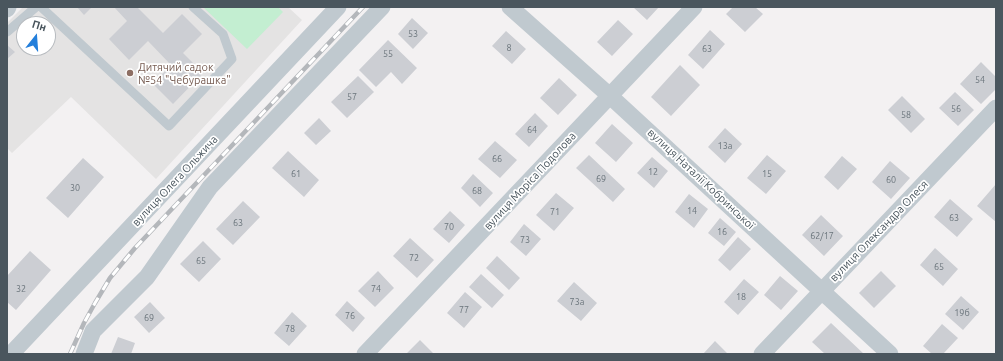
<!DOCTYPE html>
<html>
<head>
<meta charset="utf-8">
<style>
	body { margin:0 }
	#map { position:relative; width:1003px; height:361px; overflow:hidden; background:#f3f1f2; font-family:Ubuntu,sans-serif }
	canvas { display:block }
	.frame { position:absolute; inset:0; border:8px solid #4a565e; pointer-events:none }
	.north { position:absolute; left:16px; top:16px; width:40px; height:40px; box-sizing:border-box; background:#fff; border:1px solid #b7bbbf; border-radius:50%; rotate:17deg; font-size:11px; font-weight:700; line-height:16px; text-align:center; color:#4a565e }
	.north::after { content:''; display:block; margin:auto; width:14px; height:18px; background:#247fdb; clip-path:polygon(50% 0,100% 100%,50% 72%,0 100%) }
</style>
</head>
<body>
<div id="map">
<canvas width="1003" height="361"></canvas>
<div class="frame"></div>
<div class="north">Пн</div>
</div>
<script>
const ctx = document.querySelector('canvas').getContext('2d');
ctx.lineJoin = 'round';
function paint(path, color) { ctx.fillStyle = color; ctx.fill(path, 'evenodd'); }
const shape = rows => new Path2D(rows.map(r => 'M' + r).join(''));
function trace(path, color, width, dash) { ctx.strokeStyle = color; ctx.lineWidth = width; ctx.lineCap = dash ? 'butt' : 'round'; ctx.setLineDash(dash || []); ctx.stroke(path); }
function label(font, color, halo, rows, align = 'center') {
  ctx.font = font + ' Ubuntu,sans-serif'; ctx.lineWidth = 3.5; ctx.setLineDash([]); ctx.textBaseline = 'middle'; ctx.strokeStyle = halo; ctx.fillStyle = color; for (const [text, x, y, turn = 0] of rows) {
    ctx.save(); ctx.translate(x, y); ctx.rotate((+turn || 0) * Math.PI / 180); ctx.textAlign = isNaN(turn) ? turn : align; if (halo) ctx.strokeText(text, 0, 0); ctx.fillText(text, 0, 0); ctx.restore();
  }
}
paint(shape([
	[23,7,288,7,302,20,156,179,71,97,12,153,7,148,7,23],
	[24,24,48,24,48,48,24,48]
]), '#e4e3e3');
paint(shape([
	[203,7,278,7,283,12,247,49]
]), '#c3eed1');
paint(shape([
	[77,7,92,7,84,15],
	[114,7,137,7,163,33,182,14,202,34,183,53,203,73,173,104,153,84,171,65,148,41,129,60,109,39,127,21],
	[633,7,659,7,647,20],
	[733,7,755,7,763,14,745,32,726,14],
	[412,18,428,33,413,49,398,34],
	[618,20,633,34,612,56,597,42],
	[710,30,725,44,703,69,688,55],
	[506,31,526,49,512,64,492,46],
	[388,40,417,68,402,84,391,72,376,87,359,70],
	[7,45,15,52,7,59],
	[981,62,996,77,996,89,981,104,960,84],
	[680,65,700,85,671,116,651,97],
	[358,76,374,92,347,118,331,102],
	[559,78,577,95,558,115,540,98],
	[955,92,974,110,958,126,939,108],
	[902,96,925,119,911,133,888,110],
	[535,113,548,126,529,147,515,134],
	[319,118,331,131,316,145,304,133],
	[612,124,633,143,616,162,595,143],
	[725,128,742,144,725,163,708,147],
	[495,141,517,160,500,178,478,159],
	[288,151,319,180,304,197,272,168],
	[589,155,625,189,613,202,576,168],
	[767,155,786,171,766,194,747,178],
	[842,156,857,169,838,190,824,177],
	[652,157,668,171,654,188,637,173],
	[83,158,104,177,68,218,46,198],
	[890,161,910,178,891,199,872,182],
	[473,174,493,193,480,207,461,188],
	[996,184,996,222,977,206],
	[556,193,574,208,554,231,536,215],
	[689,194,708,209,694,228,675,212],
	[950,199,973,219,957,237,934,217],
	[243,201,260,217,233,245,216,229],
	[450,211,465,225,449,243,433,229],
	[821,215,843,236,824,256,802,235],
	[720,218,736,232,724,246,708,233],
	[524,224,541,239,526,256,510,242],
	[738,237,751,249,730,271,718,260],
	[410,238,434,260,417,278,393,256],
	[203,241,221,259,199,282,180,264],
	[935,248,958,269,943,286,920,265],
	[30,251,51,270,16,310,7,302,7,276],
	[497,256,520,278,509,290,486,268],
	[378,271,394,288,375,307,358,291],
	[881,271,896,286,874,308,859,293],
	[481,274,504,295,492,308,469,287],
	[780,276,798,291,781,310,764,295],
	[744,279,759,292,738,315,724,302],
	[574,282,597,303,581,321,557,301],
	[465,292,482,307,464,328,447,313],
	[961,296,979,312,963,330,945,314],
	[347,301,365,318,353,332,335,315],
	[150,302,165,318,149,333,134,317],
	[292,312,307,326,289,346,274,333],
	[831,323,864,354,825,354,812,342],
	[942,324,958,338,943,354,932,354,923,346],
	[118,337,135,343,131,354,111,354],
	[420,340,434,354,406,354],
	[715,341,728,354,703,354]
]), '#ccced3');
trace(shape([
	[41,7,169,126,232,59,223,34,193,7],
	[7,32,36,7]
]), '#c0c9cf', 9);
trace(shape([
	[510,7,610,96,890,354],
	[7,9,8,7],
	[11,354,338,7],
	[84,354,93,331,147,277,210,187,382,7],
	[365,354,694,7],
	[762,354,996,108]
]), '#c0c9cf', 17);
const rail = shape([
	[70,354,84,323,95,303,110,278,135,248,363,7]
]);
trace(rail, '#b4b7bb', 4.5);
trace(rail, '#fff', 3, [9]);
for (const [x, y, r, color] of [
	[130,73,4,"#8d6e63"]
]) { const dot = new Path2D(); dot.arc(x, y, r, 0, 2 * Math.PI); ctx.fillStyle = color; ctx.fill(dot); trace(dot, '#fff', 1.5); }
label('9px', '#6a747b', null, [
	["53",413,34],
	["8",509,48],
	["63",707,49],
	["55",388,54],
	["54",980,80],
	["57",352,97],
	["56",956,109],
	["58",906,115],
	["64",532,130],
	["13а",725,146],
	["66",497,159],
	["12",653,172],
	["61",296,174],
	["15",767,174],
	["69",601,179],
	["60",891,180],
	["30",75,188],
	["68",477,191],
	["14",692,211],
	["71",555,212],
	["63",954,218],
	["63",238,223],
	["70",449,227],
	["16",722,232],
	["62/17",822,236],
	["73",525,240],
	["72",414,258],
	["65",201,261],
	["65",939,267],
	["32",21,289],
	["74",376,289],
	["18",741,297],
	["73а",577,302],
	["77",464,310],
	["19б",962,313],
	["76",350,316],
	["69",149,318],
	["78",290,329]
]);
label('11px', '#785e54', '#fff', [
	["Дитячий садок",138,67],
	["№54 \"Чебурашка\"",138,80]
], 'left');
label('11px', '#4a565e', '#fff', [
	["вулиця Наталії Кобринської",701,179,43],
	["вулиця Олега Ольжича",175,181,-47],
	["вулиця Моріса Подолова",530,181,-47],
	["вулиця Олександра Олеся",879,231,-46]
]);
</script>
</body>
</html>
